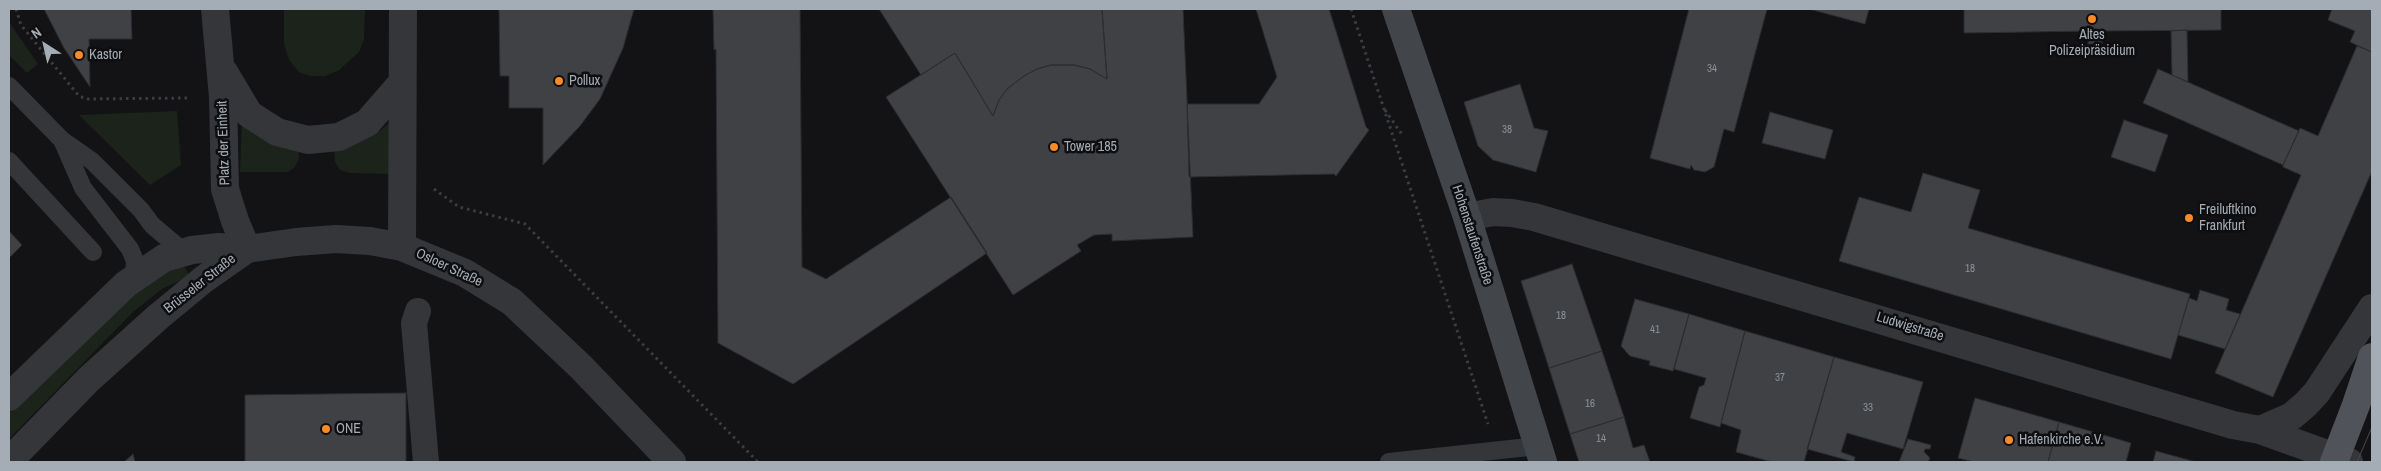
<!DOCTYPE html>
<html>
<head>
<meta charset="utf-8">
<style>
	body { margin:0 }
	#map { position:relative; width:2381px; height:471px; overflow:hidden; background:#131315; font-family:"Archivo Narrow",sans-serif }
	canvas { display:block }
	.frame { position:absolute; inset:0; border:10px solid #a4adb6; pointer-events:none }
	.north { position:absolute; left:20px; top:20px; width:50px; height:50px; -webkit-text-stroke:4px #0e0e10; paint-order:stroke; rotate:325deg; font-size:14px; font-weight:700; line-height:20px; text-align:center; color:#a4adb6 }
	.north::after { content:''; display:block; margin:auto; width:18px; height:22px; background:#a4adb6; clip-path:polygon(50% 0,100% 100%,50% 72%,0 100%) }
</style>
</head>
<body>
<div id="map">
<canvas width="2381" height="471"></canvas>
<div class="frame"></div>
<div class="north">N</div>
</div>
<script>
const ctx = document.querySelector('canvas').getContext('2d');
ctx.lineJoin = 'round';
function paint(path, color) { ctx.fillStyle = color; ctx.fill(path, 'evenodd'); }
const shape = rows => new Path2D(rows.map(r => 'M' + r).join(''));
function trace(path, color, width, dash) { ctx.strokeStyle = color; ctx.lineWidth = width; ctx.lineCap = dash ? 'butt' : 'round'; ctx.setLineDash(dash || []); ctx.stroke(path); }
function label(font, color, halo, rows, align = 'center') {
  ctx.font = font + ' "Archivo Narrow",sans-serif'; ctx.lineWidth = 5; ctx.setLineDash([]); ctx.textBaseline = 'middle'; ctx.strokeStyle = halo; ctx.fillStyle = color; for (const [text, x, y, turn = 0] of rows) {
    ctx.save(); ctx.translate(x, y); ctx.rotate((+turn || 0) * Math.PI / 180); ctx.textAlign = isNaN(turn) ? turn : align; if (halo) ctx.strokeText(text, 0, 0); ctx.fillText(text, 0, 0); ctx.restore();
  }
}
paint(shape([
	[284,9,365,9,364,40,359,52,338,71,325,76,311,76,299,72,289,60,284,44],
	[9,22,38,64,27,73,9,55],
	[177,111,181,165,150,185,79,115],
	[395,117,395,174,349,173,340,170,335,162,334,147,363,139,381,130],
	[242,118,298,146,299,158,295,167,288,172,240,172],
	[182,263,190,276,162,289,133,312,9,439,9,413,152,276]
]), '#1b231b');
const building = shape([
	[44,9,131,9,132,39,89,39,90,87,64,48,44,9],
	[499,9,634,9,623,48,600,99,580,126,543,165,543,108,509,108,509,76,500,76,499,9],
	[713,9,800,9,802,267,826,279,951,197,987,253,793,384,718,343,716,49,714,50,713,9],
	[879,9,1102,9,1107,79,1090,69,1074,65,1051,65,1037,69,1024,76,1007,89,999,100,993,116,955,53,921,75,879,9],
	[1102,9,1183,9,1193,237,1112,241,1112,234,1094,235,1077,245,1081,251,1013,295,886,97,955,53,993,116,999,100,1007,89,1024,76,1037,69,1051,65,1074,65,1090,69,1107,79,1102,9],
	[1256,9,1329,9,1366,127,1369,130,1336,176,1334,174,1189,177,1187,104,1259,104,1277,77,1256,9],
	[1689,9,1767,9,1734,132,1724,129,1714,167,1705,172,1694,170,1691,165,1690,169,1650,158,1689,9],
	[1809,9,1869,9,1865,24,1809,9],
	[1964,9,2221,9,2221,30,2102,31,2102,44,2088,44,2088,31,1964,33,1964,9],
	[2332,9,2372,9,2372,52,2350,42,2355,31,2328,20,2332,9],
	[2187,30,2188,82,2172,75,2171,31,2187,30],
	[2357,46,2372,52,2372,171,2273,397,2215,373,2301,175,2283,167,2283,165,2300,128,2318,136,2357,46],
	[2158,69,2299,131,2283,165,2143,103,2158,69],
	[1520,84,1534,128,1548,131,1536,172,1493,160,1478,146,1464,102,1520,84],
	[1770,112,1833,130,1825,159,1762,143,1770,112],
	[2124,120,2168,135,2155,172,2111,157,2124,120],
	[1923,173,1980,190,1968,228,2190,294,2171,359,1839,261,1859,197,1911,212,1923,173],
	[9,231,22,245,9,258,9,231],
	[1572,264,1602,351,1549,368,1521,281,1572,264],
	[2200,290,2229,299,2226,310,2240,314,2225,349,2178,335,2189,298,2197,301,2200,290],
	[1635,299,1689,314,1673,371,1649,365,1650,361,1630,356,1621,346,1635,299],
	[1689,314,1745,331,1720,427,1690,418,1699,387,1704,385,1706,378,1674,369,1689,314],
	[1745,331,1834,357,1804,462,1772,462,1736,452,1741,430,1721,423,1745,331],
	[1602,351,1624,417,1570,434,1549,368,1602,351],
	[1834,357,1923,382,1903,449,1847,433,1841,452,1855,457,1854,462,1807,449,1834,357],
	[406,393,406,462,245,462,245,395,406,393],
	[1975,398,2059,422,2048,462,1974,462,1958,458,1975,398],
	[1624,417,1633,448,1644,445,1650,462,1579,462,1570,434,1624,417],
	[2059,422,2131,443,2126,462,2048,462,2059,422],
	[1908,439,1931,445,1930,449,1925,449,1924,452,1930,458,1928,462,1899,462,1908,439],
	[2156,451,2196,462,2153,462,2156,451],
	[133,454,135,462,124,462,133,454]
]);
paint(building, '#3f4145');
trace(building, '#2d2d31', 1);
trace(shape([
	[16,9,21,25,79,96,87,99,188,98],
	[1351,9,1488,424],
	[1385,110,1403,136],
	[434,189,459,207,525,224,758,462]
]), '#3a3d41', 3, [2.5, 4]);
trace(shape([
	[9,86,62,140,92,161,141,210,152,225,184,252],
	[62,140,83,188,130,249,135,261,134,277],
	[9,161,93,252],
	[1389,462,1538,446]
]), '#34363a', 18);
trace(shape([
	[418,311,414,323,426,462]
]), '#34363a', 26);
trace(shape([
	[215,9,223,97,225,189,235,221,247,249],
	[224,72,249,114,277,132,308,140,339,137,367,123,401,84],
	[1467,217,1493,212,1512,213,1534,217,2233,425,2260,430,2349,462],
	[402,247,403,9],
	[9,397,126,284,164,258,192,250,219,247,247,249,296,242,336,239,370,241,402,247,465,273,512,302,581,367,672,462],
	[2260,430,2292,416,2306,404,2317,392,2372,308],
	[9,461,89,379,158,317,204,279,247,249]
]), '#34363a', 28);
trace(shape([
	[1396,9,1467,217,1543,462]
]), '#42454a', 28);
trace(shape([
	[2334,462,2356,405,2372,357]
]), '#505359', 28);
trace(shape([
	[2357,462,2372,427],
	[2371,462,2372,459]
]), '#474a4f', 1);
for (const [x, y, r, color] of [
	[2092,19,5,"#f88a27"],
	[79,55,5,"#f88a27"],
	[559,81,5,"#f88a27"],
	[1054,147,5,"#f88a27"],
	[2189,218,5,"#f88a27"],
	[326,429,5,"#f88a27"],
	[2009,440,5,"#f88a27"]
]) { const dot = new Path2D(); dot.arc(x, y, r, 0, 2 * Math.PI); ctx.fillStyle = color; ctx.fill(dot); trace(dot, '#0e0e10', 2); }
label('11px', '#8b929a', null, [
	["34",1712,69],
	["38",1507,130],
	["18",1970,269],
	["18",1561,316],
	["41",1655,330],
	["37",1780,378],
	["16",1590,404],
	["33",1868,408],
	["14",1601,439]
]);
label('14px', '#a4adb6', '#0e0e10', [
	["Altes",2092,35,"center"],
	["Polizeipräsidium",2092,51,"center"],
	["Kastor",89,55],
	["Pollux",569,81],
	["Tower 185",1064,147],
	["Freiluftkino",2199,210],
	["Frankfurt",2199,226],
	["ONE",336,429],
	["Hafenkirche e.V.",2019,440]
], 'left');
label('14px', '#a4adb6', '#0e0e10', [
	["Platz der Einheit",224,143,-92],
	["Hohenstaufenstraße",1472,235,72],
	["Osloer Straße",449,268,25],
	["Brüsseler Straße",200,284,-38],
	["Ludwigstraße",1910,327,17]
]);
</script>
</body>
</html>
